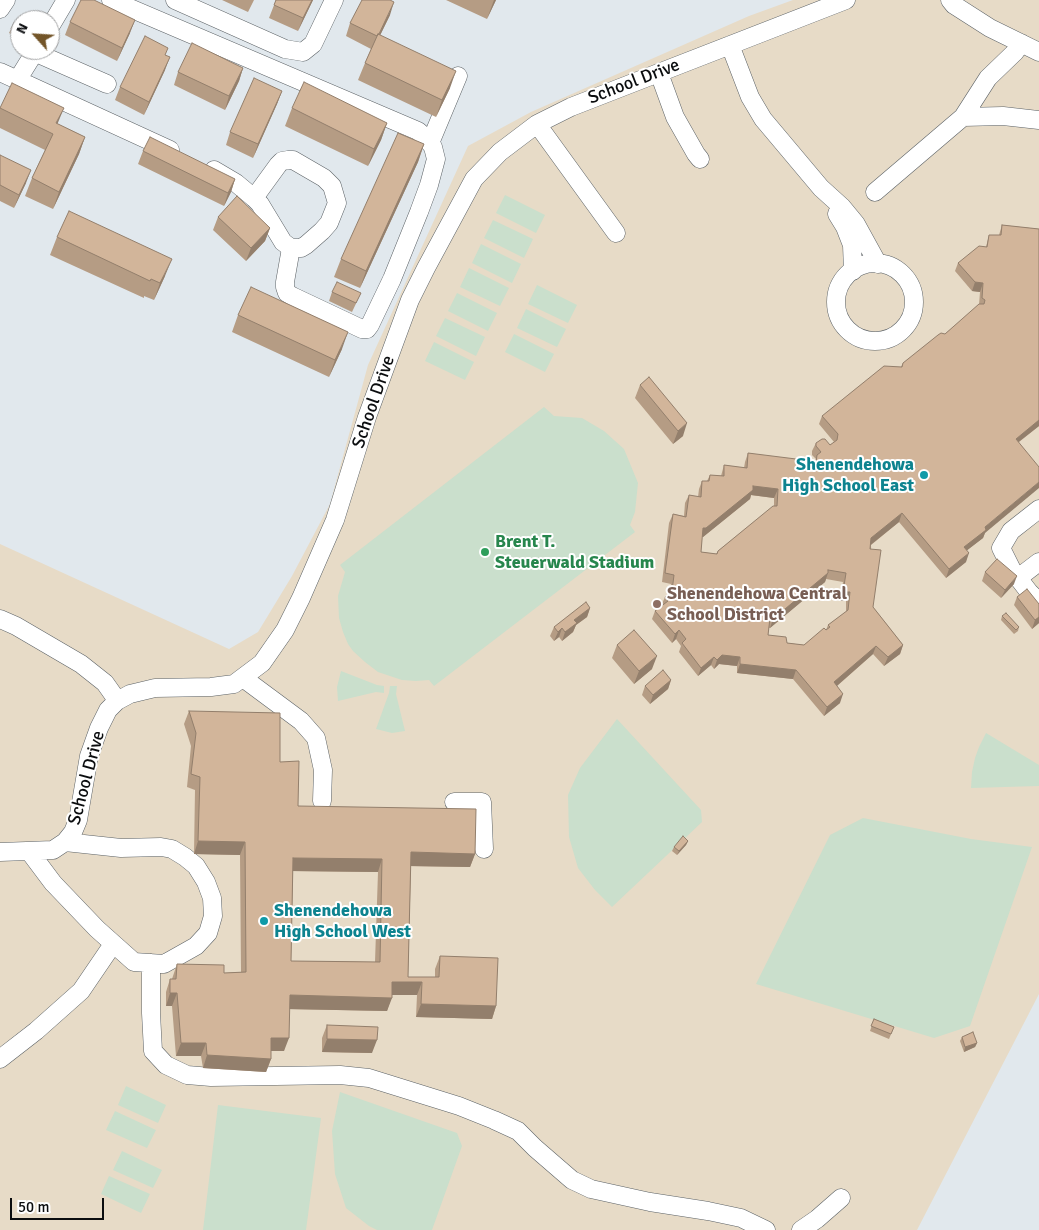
<!DOCTYPE html>
<html>
<head>
<meta charset="utf-8">
<style>
	body { margin:0 }
	#map { position:relative; width:1039px; height:1230px; overflow:hidden; background:#e1e8ed; font-family:Signika,sans-serif }
	canvas { display:block }
	.north { position:absolute; left:10px; top:10px; width:50px; height:50px; box-sizing:border-box; background:#fff; border:1px solid #9d9e9f; border-radius:50%; rotate:296deg; font-size:14px; font-weight:700; line-height:20px; text-align:center; color:#0b0d0f }
	.north::after { content:''; display:block; margin:auto; width:18px; height:22px; background:#735529; clip-path:polygon(50% 0,100% 100%,50% 72%,0 100%) }
	.scale { position:absolute; left:10px; top:1198px; width:94px; height:22px; box-sizing:border-box; border:2px solid #0b0d0f; border-top:0; padding-left:6px; font-size:15px; line-height:18px; white-space:nowrap; color:#0b0d0f; -webkit-text-stroke:4px #fff; paint-order:stroke }
</style>
</head>
<body>
<div id="map">
<canvas width="1039" height="1230"></canvas>
<div class="north">N</div>
<div class="scale">50 m</div>
</div>
<script>
const ctx = document.querySelector('canvas').getContext('2d');
ctx.lineJoin = 'round';
function paint(path, color) { ctx.fillStyle = color; ctx.fill(path, 'evenodd'); }
const shape = rows => new Path2D(rows.map(r => 'M' + r).join(''));
function trace(path, color, width, dash) { ctx.strokeStyle = color; ctx.lineWidth = width; ctx.lineCap = dash ? 'butt' : 'round'; ctx.setLineDash(dash || []); ctx.stroke(path); }
function label(font, color, halo, rows, align = 'center') {
  ctx.font = font + ' Signika,sans-serif'; ctx.lineWidth = 4; ctx.setLineDash([]); ctx.textBaseline = 'middle'; ctx.strokeStyle = halo; ctx.fillStyle = color; for (const [text, x, y, turn = 0] of rows) {
    ctx.save(); ctx.translate(x, y); ctx.rotate((+turn || 0) * Math.PI / 180); ctx.textAlign = isNaN(turn) ? turn : align; if (halo) ctx.strokeText(text, 0, 0); ctx.fillText(text, 0, 0); ctx.restore();
  }
}
paint(shape([
	[793,0,1039,0,1039,994,917,1230,0,1230,0,544,229,649,258,632,292,576,330,504,368,365,468,146,531,112,749,16]
]), '#e7dbc7');
paint(shape([
	[505,195,545,215,536,233,496,213],
	[493,220,533,239,524,258,484,238],
	[481,244,521,264,512,283,472,263],
	[469,268,509,288,500,306,460,287],
	[537,285,577,305,568,323,528,304],
	[457,293,497,313,488,331,448,311],
	[526,309,566,329,557,347,517,328],
	[445,318,485,337,476,356,436,336],
	[514,334,554,354,545,372,505,352],
	[434,342,474,362,465,380,425,361],
	[544,407,554,416,582,418,604,431,624,449,638,483,635,512,630,525,635,532,434,686,429,680,416,681,402,680,378,672,365,662,353,651,348,644,343,632,339,618,338,596,345,572,340,565],
	[341,671,377,685,384,686,384,693,376,692,338,701,337,687],
	[390,686,397,686,396,694,405,731,392,733,376,729,389,693],
	[617,719,701,810,702,822,612,907,595,890,578,868,569,837,568,795,580,768],
	[986,733,1039,765,1039,786,971,788,972,772,975,758,979,747],
	[863,818,971,839,1032,847,970,1026,934,1038,756,984,830,835],
	[126,1086,166,1105,158,1123,118,1105],
	[340,1092,457,1133,462,1146,432,1230,377,1230,369,1226,346,1208,335,1174,332,1131],
	[218,1105,321,1118,306,1230,203,1230],
	[115,1111,156,1130,147,1148,106,1130],
	[122,1151,162,1170,153,1188,113,1170],
	[109,1176,150,1194,141,1213,101,1194]
]), '#cadfcc');
const minor = shape([
	[111,0,418,131,426,138,433,147,436,159,429,185,419,212,392,279,370,325,367,329,362,329,292,296,287,293,285,287,285,282,291,248],
	[175,0,285,49,303,52,313,44,334,0],
	[950,0,954,5,990,28,1039,52],
	[0,9,6,0],
	[50,27,66,0],
	[730,45,750,97,763,119,821,188,842,207,856,224,878,264],
	[34,52,107,84],
	[0,72,170,150],
	[659,73,675,117,696,154,700,159],
	[18,79,36,50],
	[963,117,1003,116,1039,120],
	[537,124,616,233],
	[430,143,458,76],
	[214,170,236,183,254,198,260,204,283,242,291,248,301,248,306,245,322,231,329,223,337,203,332,186,324,178,293,160,288,160,282,161,278,165,254,198],
	[875,192,963,117,988,78,1015,52,1021,43],
	[837,214,845,227,852,245,853,271],
	'836 302a39 39 0 1 1 78 0a39 39 0 1 1-78 0Z',
	[1039,509,1011,531,1001,548,1012,570,1029,592,1039,602],
	[1018,578,1039,562],
	[0,619,16,626,81,664,105,683,117,700],
	[243,678,301,721,316,738,323,770,322,801],
	[454,802,482,802,484,849],
	[29,851,53,883,97,929,134,962,164,964,196,946,208,933,213,916,212,898,206,882,196,866,185,857,172,849,161,847,121,848,65,842],
	[0,852,53,850,65,842,73,832,78,820,89,756,99,728,108,710,117,701,130,694,155,688,211,687,234,684,262,663,285,630,301,598,335,520,367,417,410,300,426,268,474,179,500,152,537,124,571,107,846,0],
	[151,963,151,1013,153,1051,166,1065,187,1075,211,1077,340,1075,369,1078,459,1106,494,1120,518,1131,535,1148,572,1180,591,1189,650,1202,708,1211,741,1218,766,1230],
	[0,1059,36,1031,81,991,113,944],
	[801,1230,817,1219,841,1198]
]);
trace(minor, '#5c6266', 19);
trace(minor, '#fff', 18);
paint(shape([
	[222,0,254,0,248,12],
	[276,0,313,0,298,31,269,18],
	[446,0,496,0,487,19],
	[390,15,380,35,450,88,436,117,358,80,365,63,371,49,346,36,350,23],
	[70,22,130,33,117,61,65,35],
	[20,26,20,39,9,33,11,29],
	[166,55,165,70,144,115,115,100,120,87],
	[243,68,239,81,225,110,174,85,178,72],
	[282,91,277,104,253,158,226,145,230,132],
	[0,107,58,124,85,137,79,154,53,209,25,196,32,178,45,150,0,128],
	[292,108,387,123,381,140,368,166,285,126],
	[424,144,418,162,360,288,334,277,341,259],
	[143,151,235,179,231,192,224,206,138,164],
	[0,155,26,183,14,208,0,201],
	[218,217,270,228,265,241,246,261,213,230],
	[1002,225,1039,229,1039,426,1019,442,983,538,967,550,966,562,946,578,899,522,871,545,873,607,903,645,900,654,884,666,873,654,837,686,840,703,824,716,793,679,737,673,737,666,719,664,714,669,711,665,698,676,679,652,681,646,676,639,672,643,652,619,655,611,661,606,665,597,670,593,671,584,662,582,669,523,673,514,684,516,685,503,689,495,698,497,699,489,702,481,707,481,710,475,721,476,724,465,744,468,745,462,748,453,805,469,813,470,814,464,816,459,812,455,812,451,816,443,830,445,834,442,819,424,822,416,901,367,903,363,945,334,979,305,980,292,972,291,955,271,958,263,986,247,989,235,999,235],
	[751,495,774,498,774,506,718,551,716,554,701,552,702,537,703,537,750,499],
	[826,579,843,582,840,601,846,601,846,612,828,625,826,630,804,645,787,643,768,635,769,628,770,628,825,582],
	[57,237,165,276,154,300,144,296,144,298,50,255],
	[332,292,361,293,352,312,329,301],
	[238,315,342,349,329,377,232,332],
	[640,385,683,436,673,444,635,398],
	[985,572,1014,584,1001,598,982,581],
	[1017,597,1039,604,1039,623,1032,629,1014,605],
	[590,608,587,617,576,625,573,632,562,641,559,637,554,641,550,636,554,627],
	[1002,616,1019,627,1018,631,1014,634,1001,620],
	[617,645,652,669,634,684,612,658],
	[671,680,668,689,650,704,642,695,645,686],
	[189,711,280,762,298,806,475,854,470,867,411,866,408,977,435,977,435,969,440,956,496,1006,492,1019,416,1017,417,995,392,995,387,1011,289,1009,284,1051,271,1051,271,1059,266,1072,203,1068,201,1056,176,1056,172,1006,166,1006,166,992,170,979,172,979,177,964,224,973,241,972,240,855,194,854,195,790,187,787,191,746,184,724],
	[293,871,378,872,375,962,291,961],
	[688,841,686,845,677,855,672,851,674,847],
	[874,1019,894,1027,889,1039,870,1031],
	[327,1025,372,1053,322,1052,322,1038],
	[962,1037,977,1043,975,1047,964,1052,960,1041]
]), '#b59c84');
paint(shape([
	[312,0,313,0,298,31,303,18],
	[494,0,496,0,487,19],
	[394,2,390,15,373,50,378,37],
	[135,20,130,33,117,61,122,48],
	[170,57,165,70,144,115,149,102],
	[243,68,239,81,225,110,229,96],
	[456,71,450,88,436,117,442,100],
	[282,91,277,104,253,158,258,144],
	[64,108,57,125,56,123],
	[387,123,381,140,368,166,374,149],
	[85,137,79,154,53,209,59,192],
	[424,144,418,162,360,288,366,271],
	[31,170,26,183,14,208,19,195],
	[235,179,231,192,224,206,228,193],
	[270,228,265,241,246,261,251,248],
	[172,259,165,276,154,300,160,283],
	[975,282,983,283,980,292,972,291],
	[348,332,342,349,329,377,335,360],
	[1039,420,1039,426,1012,447,1016,439],
	[687,423,683,436,673,444,678,431],
	[1039,482,1039,488,985,533,983,538,961,555,964,547,985,527],
	[753,486,778,489,774,498,751,495,750,499,703,537,699,536,703,528],
	[902,513,899,522,868,547,871,538],
	[969,553,966,562,946,578,949,569],
	[828,573,825,582,770,628,773,619],
	[1017,576,1014,584,1001,598,1005,590],
	[843,592,850,592,846,601,840,601],
	[590,608,587,617,576,625,573,632,562,641,565,632,574,620],
	[1039,617,1039,623,1032,629,1035,620],
	[562,628,559,637,554,641,558,632],
	[679,630,676,639,672,643,675,634],
	[903,645,900,654,884,666,888,657],
	[876,646,873,654,831,691,834,682],
	[722,655,740,657,737,666,719,664,714,669,717,660],
	[657,656,652,669,634,684,639,671],
	[714,657,711,665,698,676,701,668],
	[740,664,796,670,793,679,737,673],
	[671,680,668,689,650,704,653,695],
	[843,694,840,703,824,716,827,707],
	[198,841,245,842,240,855,194,854],
	[688,841,686,845,677,855,679,851],
	[411,852,475,854,470,867,406,866],
	[293,858,382,859,378,872,288,871],
	[392,982,422,982,417,995,387,995],
	[170,993,177,993,172,1006,166,1006],
	[290,995,392,998,387,1011,285,1009],
	[421,1004,496,1006,492,1019,416,1017],
	[271,1038,289,1038,284,1051,266,1051],
	[327,1039,377,1040,372,1053,322,1052],
	[181,1043,206,1043,201,1056,176,1056],
	[977,1043,975,1047,964,1052,965,1047],
	[207,1055,271,1059,266,1072,203,1068]
]), '#937f6c');
const building = shape([
	[81,0,94,0,135,20,122,48,70,22,81,0],
	[276,0,312,0,303,18,274,5,276,0],
	[362,0,390,0,394,2,379,34,378,34,377,36,350,23,362,0],
	[14,23,20,26,20,33,11,29,14,23],
	[378,34,456,71,442,100,365,63,378,34],
	[145,36,168,48,165,55,170,57,149,102,120,87,145,36],
	[192,43,243,68,229,96,178,72,192,43],
	[254,78,282,91,258,144,230,132,254,78],
	[304,82,387,123,374,149,292,108,304,82],
	[12,83,64,108,56,123,85,137,59,192,32,178,53,134,0,108,12,83],
	[398,133,424,144,366,271,341,259,398,133],
	[150,137,235,179,228,193,143,151,150,137],
	[0,155,31,170,19,195,0,185,0,155],
	[237,196,270,228,251,248,218,217,237,196],
	[69,211,172,259,160,283,151,279,150,281,57,237,69,211],
	[1002,225,1039,229,1039,420,1016,439,1039,467,1039,482,985,527,986,530,964,547,969,553,949,569,902,513,871,538,870,549,881,550,873,607,903,645,888,657,876,646,834,682,843,694,827,707,796,670,740,664,740,657,722,655,717,660,714,657,701,668,682,643,686,639,679,630,675,634,655,611,668,601,665,597,672,591,674,575,665,573,673,514,686,517,689,495,701,497,702,481,709,481,710,475,724,476,724,465,747,468,748,453,804,460,805,469,815,470,817,455,821,452,816,446,816,443,822,439,825,439,830,445,837,440,838,434,822,416,884,366,902,367,903,363,938,335,941,333,945,334,979,304,984,304,985,300,982,298,983,283,975,282,958,263,979,246,987,247,989,235,1001,235,1002,225],
	[753,486,778,489,777,506,773,506,718,551,717,554,701,552,703,528,706,528,753,490,753,486],
	[828,570,846,573,843,592,850,592,848,610,828,625,830,627,826,630,824,628,804,645,787,643,786,637,768,635,770,618,773,619,828,573,828,570],
	[337,282,361,293,356,303,332,292,337,282],
	[251,287,348,332,335,360,238,315,251,287],
	[649,377,687,423,678,431,640,385,649,377],
	[997,559,1017,576,1005,590,985,572,997,559],
	[1027,589,1039,604,1039,617,1035,620,1017,597,1027,589],
	[586,602,590,608,574,620,577,623,565,632,562,628,558,632,554,627,586,602],
	[1006,613,1019,627,1016,630,1002,616,1006,613],
	[634,630,657,656,639,671,617,645,634,630],
	[663,670,671,680,653,695,645,686,663,670],
	[189,711,280,713,280,762,299,761,298,806,476,809,475,854,411,852,408,977,439,977,440,956,498,958,496,1006,421,1004,422,982,392,982,392,998,290,995,289,1038,271,1038,271,1059,207,1055,206,1043,181,1043,177,993,170,993,170,979,176,979,177,964,224,965,224,973,246,972,245,842,198,841,200,777,191,774,196,733,189,711],
	[293,858,382,859,380,962,291,961,293,858],
	[683,836,688,841,679,851,674,847,683,836],
	[874,1019,894,1027,891,1034,871,1026,874,1019],
	[327,1025,378,1027,377,1040,327,1039,327,1025],
	[973,1032,977,1043,965,1047,962,1037,973,1032]
]);
paint(building, '#d2b59a');
trace(building, '#937f6c', 1);
for (const [x, y, r, color] of [
	[924,475,5,"#0f9aa8"],
	[485,552,5,"#2e9e5b"],
	[657,604,5,"#8d6e63"],
	[264,921,5,"#0f9aa8"]
]) { const dot = new Path2D(); dot.arc(x, y, r, 0, 2 * Math.PI); ctx.fillStyle = color; ctx.fill(dot); trace(dot, '#fff', 2); }
label('18px', '#0b0d0f', '#fff', [
	["School Drive",634,82,-21],
	["School Drive",374,402,-71],
	["School Drive",87,778,-75]
]);
label('bold 18px', '#0d838f', '#fff', [
	["Shenendehowa",914,465],
	["High School East",914,486],
	["Shenendehowa",274,911,"left"],
	["High School West",274,932,"left"]
], 'right');
label('bold 18px', '#27864d', '#fff', [
	["Brent T.",495,542],
	["Steuerwald Stadium",495,563]
], 'left');
label('bold 18px', '#785e54', '#fff', [
	["Shenendehowa Central",667,594],
	["School District",667,615]
], 'left');
</script>
</body>
</html>
